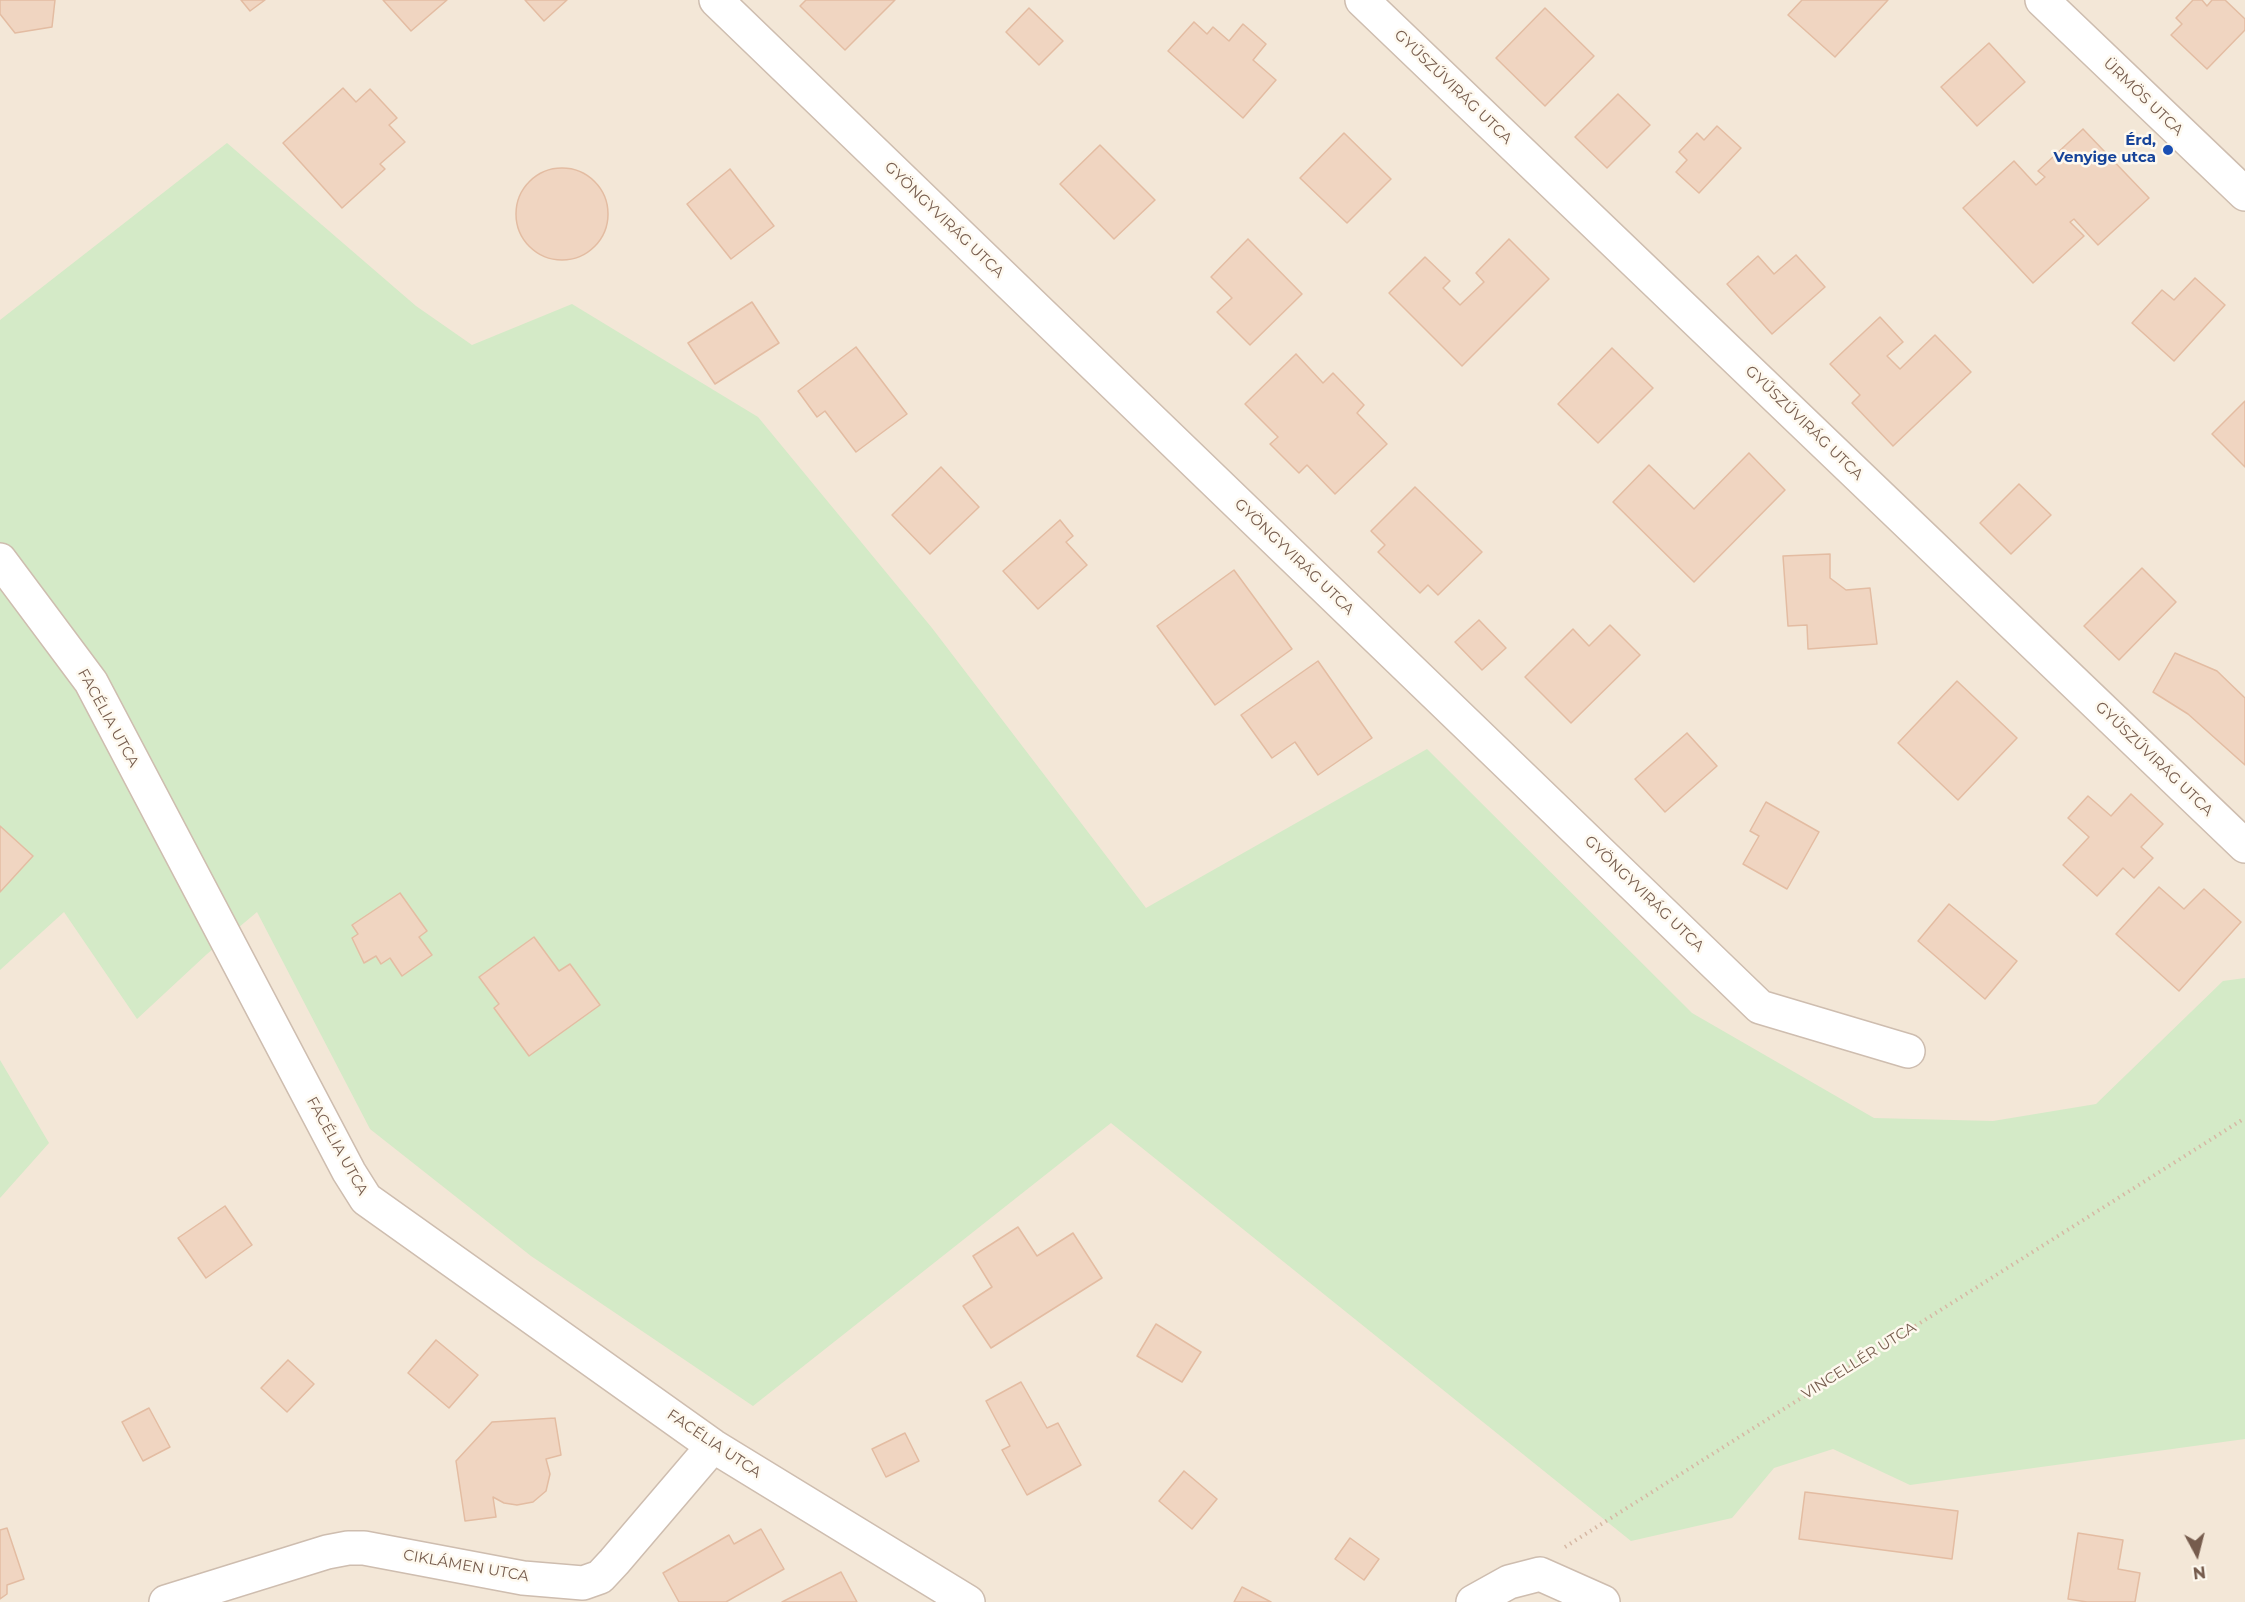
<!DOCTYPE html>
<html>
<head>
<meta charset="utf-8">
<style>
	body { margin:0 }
	#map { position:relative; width:2245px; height:1602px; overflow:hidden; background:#fcf5e9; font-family:Montserrat,sans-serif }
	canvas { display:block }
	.north { position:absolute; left:2167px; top:1524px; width:60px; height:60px; -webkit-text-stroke:4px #fef9ef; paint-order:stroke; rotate:173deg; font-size:16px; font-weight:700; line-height:24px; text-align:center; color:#765c4d }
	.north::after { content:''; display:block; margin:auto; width:21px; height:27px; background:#765c4d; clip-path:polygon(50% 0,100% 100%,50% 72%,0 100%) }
</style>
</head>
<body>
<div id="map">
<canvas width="2245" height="1602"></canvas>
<div class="north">N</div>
</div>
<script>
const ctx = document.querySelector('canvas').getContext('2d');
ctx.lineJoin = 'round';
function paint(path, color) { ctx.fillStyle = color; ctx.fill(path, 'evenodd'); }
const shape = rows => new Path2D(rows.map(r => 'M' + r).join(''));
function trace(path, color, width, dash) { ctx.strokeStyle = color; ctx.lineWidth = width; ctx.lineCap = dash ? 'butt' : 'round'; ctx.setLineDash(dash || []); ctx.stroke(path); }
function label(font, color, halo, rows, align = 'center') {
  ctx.font = font + ' Montserrat,sans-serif'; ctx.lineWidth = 5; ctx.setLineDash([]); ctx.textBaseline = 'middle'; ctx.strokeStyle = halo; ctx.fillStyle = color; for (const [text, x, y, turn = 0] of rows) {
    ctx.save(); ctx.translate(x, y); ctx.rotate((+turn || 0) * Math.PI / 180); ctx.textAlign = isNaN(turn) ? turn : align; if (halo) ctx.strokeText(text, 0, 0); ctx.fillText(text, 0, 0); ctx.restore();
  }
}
paint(shape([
	[0,0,2245,0,2245,1602,0,1602]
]), '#f3e7d7');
paint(shape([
	[227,143,416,306,472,345,572,304,758,417,932,628,1146,908,1427,749,1692,1013,1874,1118,1993,1121,2096,1104,2223,981,2245,978,2245,1439,1910,1485,1833,1449,1774,1468,1732,1518,1631,1541,1111,1123,753,1406,531,1256,370,1129,257,912,207,954,137,1019,64,912,0,970,0,320],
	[0,1060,49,1143,0,1198]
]), '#d4eac7');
const building = shape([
	[0,0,55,0,52,27,15,33,0,14,0,0],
	[241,0,265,0,250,11,241,0],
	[383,0,447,0,411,31,383,0],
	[525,0,567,0,544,21,525,0],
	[806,0,895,0,845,50,800,6,806,0],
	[1802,0,1888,0,1835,57,1788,15,1802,0],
	[2193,0,2202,0,2207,6,2212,0,2225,0,2245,19,2245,30,2207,69,2171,35,2182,24,2176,18,2193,0],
	[1029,8,1063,41,1039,65,1006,32,1029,8],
	[1545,8,1594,56,1545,106,1496,58,1545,8],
	[1194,22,1207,34,1213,27,1229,41,1243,24,1266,44,1253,60,1276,80,1243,118,1168,51,1194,22],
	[1989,43,2025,82,1977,126,1941,87,1989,43],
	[343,88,356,102,370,89,397,118,389,125,405,142,380,164,385,169,342,208,283,143,343,88],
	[1618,94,1650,125,1607,168,1575,137,1618,94],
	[1717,126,1741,148,1699,193,1676,172,1687,160,1679,152,1697,133,1704,140,1717,126],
	[2083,129,2149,198,2098,245,2074,219,2070,222,2084,236,2033,283,1963,208,2014,161,2036,185,2045,177,2038,171,2083,129],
	[1344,133,1391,179,1347,223,1300,178,1344,133],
	[1100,145,1155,200,1114,239,1060,184,1100,145],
	'516 214a46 46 0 1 1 92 0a46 46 0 1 1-92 0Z',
	[730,169,774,226,731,259,687,204,730,169],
	[1248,239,1302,294,1250,345,1217,312,1232,298,1211,277,1248,239],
	[1509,239,1549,279,1462,366,1389,293,1425,257,1450,281,1443,288,1460,305,1484,282,1476,273,1509,239],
	[1796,255,1825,287,1772,334,1727,284,1758,256,1774,274,1796,255],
	[2195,278,2225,305,2174,361,2132,323,2162,290,2174,300,2195,278],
	[752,302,779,343,715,384,688,343,752,302],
	[1880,317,1903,342,1887,356,1900,369,1935,335,1971,372,1893,446,1852,403,1860,395,1830,364,1880,317],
	[856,347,907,414,856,452,825,411,817,417,798,391,856,347],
	[1612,348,1653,388,1598,443,1558,404,1612,348],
	[1296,354,1323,383,1333,373,1364,405,1357,413,1387,444,1335,494,1307,465,1299,473,1270,444,1278,437,1245,404,1296,354],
	[2245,401,2245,467,2212,434,2245,401],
	[1749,453,1785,490,1694,582,1613,502,1649,465,1694,509,1749,453],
	[941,467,979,507,930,554,892,515,941,467],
	[2019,484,2051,515,2011,554,1980,523,2019,484],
	[1415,487,1482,552,1438,595,1428,585,1420,593,1378,552,1385,545,1371,531,1415,487],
	[1060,520,1073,536,1066,542,1087,565,1038,609,1003,571,1060,520],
	[1830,554,1830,578,1846,590,1870,588,1877,644,1808,649,1807,625,1788,626,1783,556,1830,554],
	[2142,568,2176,602,2119,660,2084,626,2142,568],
	[1234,570,1292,649,1215,705,1157,626,1234,570],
	[1479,620,1506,648,1482,670,1455,642,1479,620],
	[1610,625,1640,655,1571,723,1525,677,1573,629,1589,646,1610,625],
	[2175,653,2217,671,2245,698,2245,765,2188,714,2153,692,2175,653],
	[1318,661,1372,738,1318,775,1295,742,1272,758,1241,715,1318,661],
	[1957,681,2017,738,1958,800,1898,743,1957,681],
	[1687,733,1717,766,1665,812,1635,779,1687,733],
	[2131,794,2163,824,2141,847,2153,858,2134,878,2123,868,2097,896,2063,865,2089,837,2068,818,2088,796,2111,816,2131,794],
	[1766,802,1819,832,1787,889,1743,864,1759,836,1750,831,1766,802],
	[0,826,33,856,0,892,0,826],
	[2159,887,2184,909,2204,889,2241,922,2179,991,2116,934,2159,887],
	[400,893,427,931,419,937,432,955,402,976,390,958,381,964,376,956,364,963,352,938,358,934,352,925,400,893],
	[1949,904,2017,961,1985,999,1918,941,1949,904],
	[534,937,559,971,570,964,600,1005,529,1056,494,1008,499,1004,479,977,534,937],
	[225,1206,252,1245,206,1278,178,1238,225,1206],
	[1018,1227,1037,1256,1073,1233,1102,1278,991,1348,963,1306,992,1287,973,1256,1018,1227],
	[1156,1324,1201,1352,1182,1382,1137,1356,1156,1324],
	[436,1340,478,1375,449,1408,408,1373,436,1340],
	[288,1360,314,1384,287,1412,261,1388,288,1360],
	[1021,1382,1047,1428,1058,1423,1081,1465,1027,1495,1002,1450,1010,1446,986,1401,1021,1382],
	[149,1408,170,1447,143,1461,122,1422,149,1408],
	[555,1418,561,1455,546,1459,550,1474,546,1491,533,1502,517,1505,504,1503,493,1497,496,1517,465,1521,456,1461,492,1422,555,1418],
	[905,1433,919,1461,886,1477,872,1449,905,1433],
	[1184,1471,1217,1499,1192,1529,1159,1501,1184,1471],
	[1805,1492,1958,1511,1952,1559,1799,1539,1805,1492],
	[7,1528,24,1579,7,1585,7,1594,0,1599,0,1530,7,1528],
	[761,1529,784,1569,726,1602,679,1602,663,1573,729,1535,734,1544,761,1529],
	[2078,1533,2123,1540,2118,1569,2140,1573,2135,1602,2087,1602,2068,1599,2078,1533],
	[1350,1538,1379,1559,1364,1580,1335,1559,1350,1538],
	[841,1572,857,1602,782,1602,841,1572],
	[1242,1587,1271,1602,1234,1602,1242,1587]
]);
paint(building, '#f0d5c1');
trace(building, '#e3bca2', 1.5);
const minor = shape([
	[716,0,1760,1007,1908,1051],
	[1362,0,2245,846],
	[2042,0,2245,194],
	[0,560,91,682,349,1172,366,1199,713,1446,968,1602],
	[166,1602,327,1552,348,1548,364,1548,523,1578,583,1583,600,1577,614,1562,713,1446],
	[1473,1602,1509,1582,1540,1574,1603,1602]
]);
trace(minor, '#cebdaf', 36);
trace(shape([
	[1565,1547,2245,1118]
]), '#d6b8a4', 4, [1.5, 4.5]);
trace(minor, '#fff', 33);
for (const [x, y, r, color] of [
	[2168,150,6,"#1a4fb4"]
]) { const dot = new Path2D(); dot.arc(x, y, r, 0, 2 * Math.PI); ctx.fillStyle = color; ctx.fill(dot); trace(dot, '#fef9ef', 2); }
label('15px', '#765c4d', '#fef9ef', [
	["GYŰSZŰVIRÁG UTCA",1453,87,44],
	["ÜRMÖS UTCA",2143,97,44],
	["GYÖNGYVIRÁG UTCA",944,220,44],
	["GYŰSZŰVIRÁG UTCA",1804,423,44],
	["GYÖNGYVIRÁG UTCA",1294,557,44],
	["FACÉLIA UTCA",108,718,61],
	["GYŰSZŰVIRÁG UTCA",2154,759,44],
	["GYÖNGYVIRÁG UTCA",1644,894,44],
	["FACÉLIA UTCA",337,1146,61],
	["VINCELLÉR UTCA",1859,1361,-32],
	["FACÉLIA UTCA",714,1444,34],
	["CIKLÁMEN UTCA",466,1566,10]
]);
label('bold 15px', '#164399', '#fef9ef', [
	["Érd,",2156,141],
	["Venyige utca",2156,158]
], 'right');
</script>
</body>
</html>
